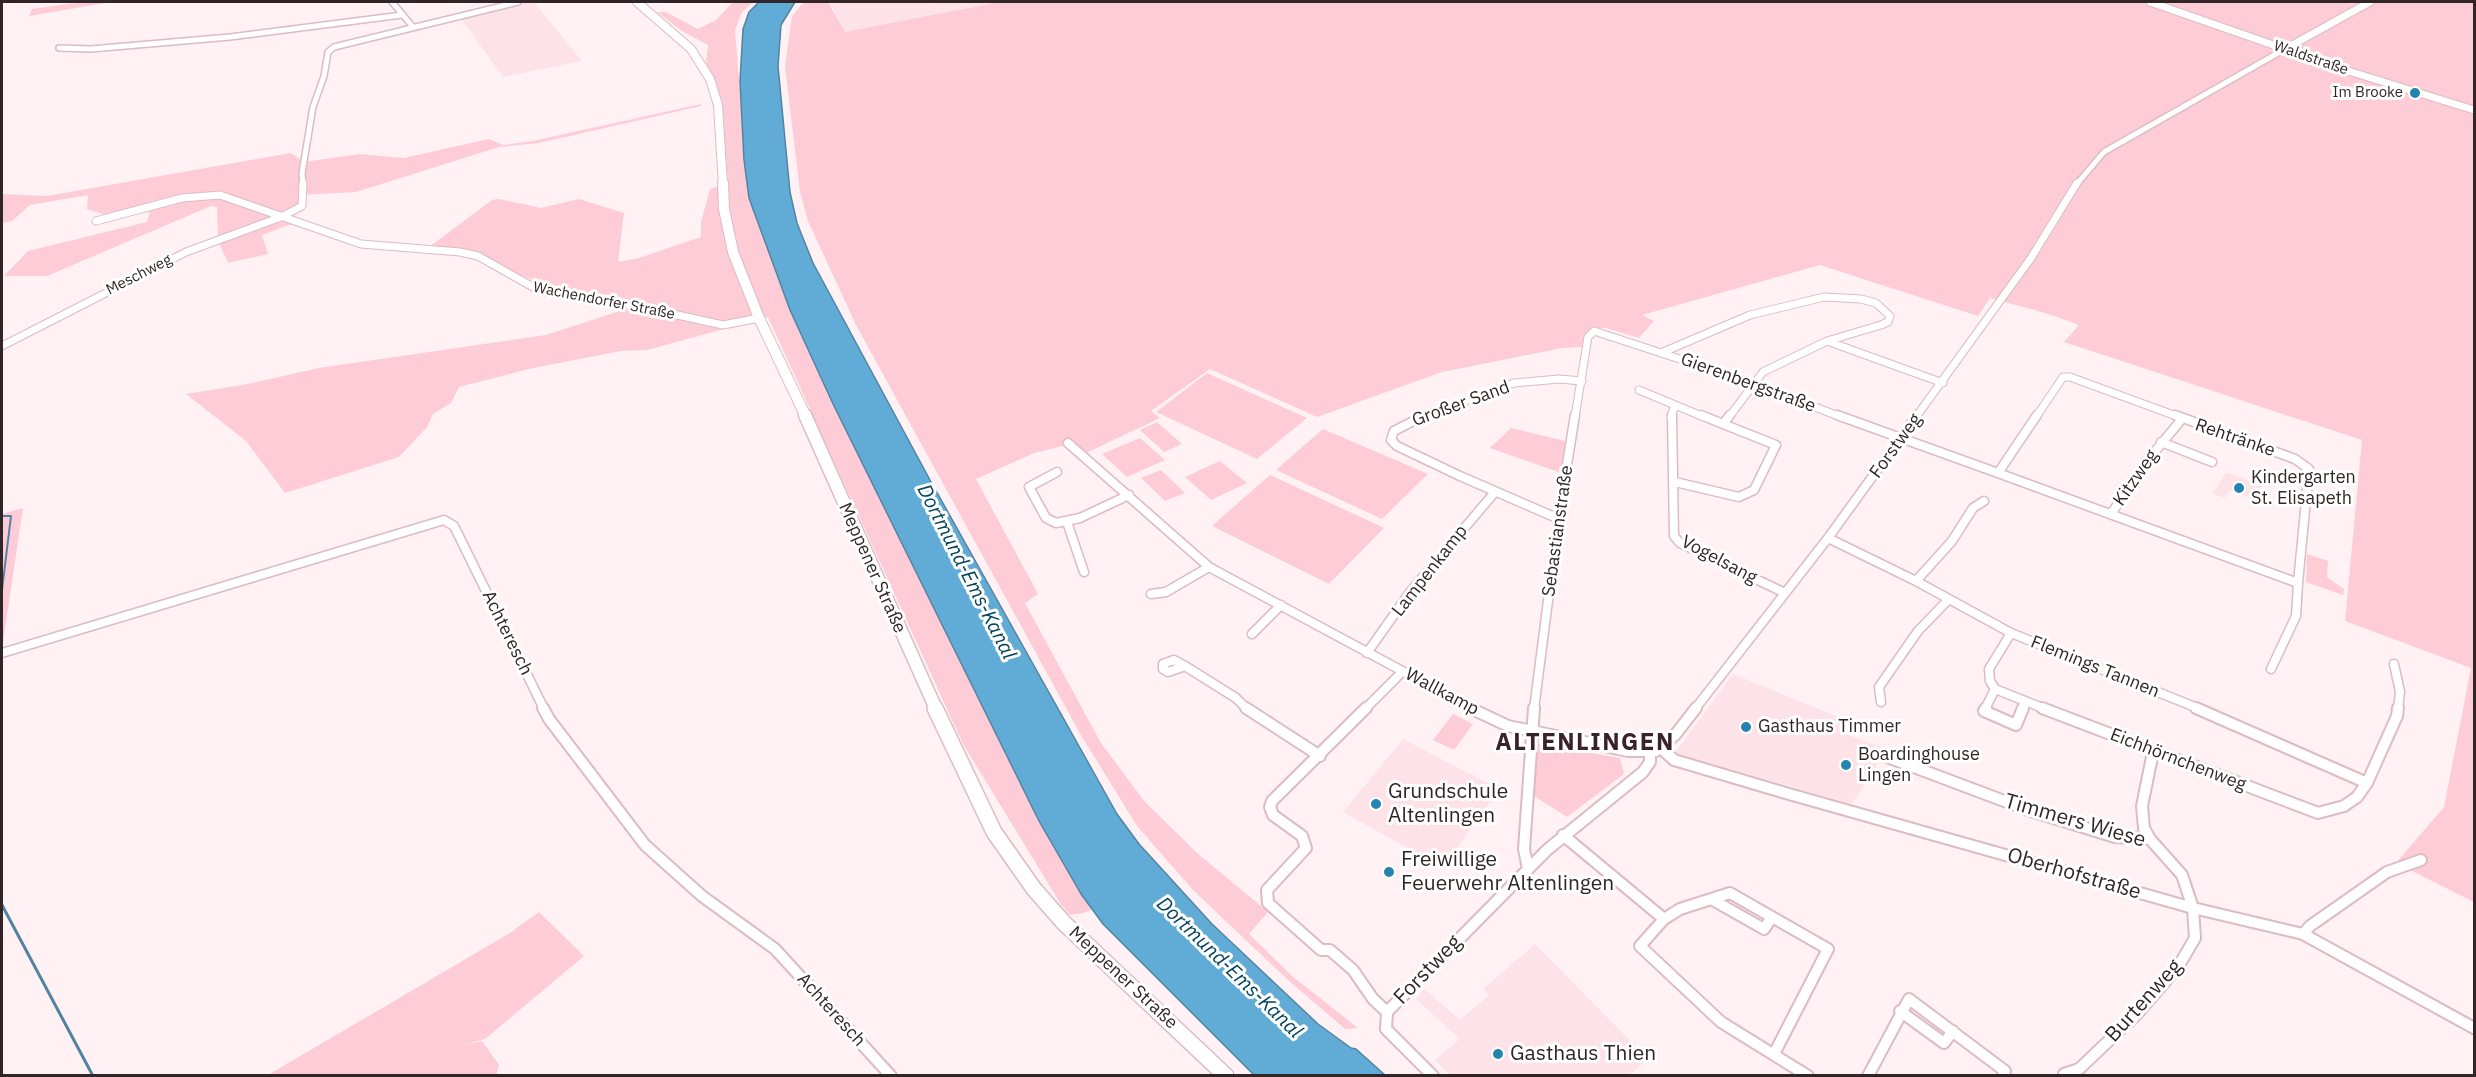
<!DOCTYPE html>
<html>
<head>
<meta charset="utf-8">
<style>
	body { margin:0 }
	#map { position:relative; width:2476px; height:1077px; overflow:hidden; background:#fff1f4; font-family:"IBM Plex Sans",sans-serif }
	canvas { display:block }
	.frame { position:absolute; inset:0; border:3px solid #312528; pointer-events:none }
</style>
</head>
<body>
<div id="map">
<canvas width="2476" height="1077"></canvas>
<div class="frame"></div>
</div>
<script>
const ctx = document.querySelector('canvas').getContext('2d');
ctx.lineJoin = 'round';
function paint(path, color) { ctx.fillStyle = color; ctx.fill(path, 'evenodd'); }
const shape = rows => new Path2D(rows.map(r => 'M' + r).join(''));
function trace(path, color, width, dash) { ctx.strokeStyle = color; ctx.lineWidth = width; ctx.lineCap = dash ? 'butt' : 'round'; ctx.setLineDash(dash || []); ctx.stroke(path); }
function label(font, color, halo, rows, align = 'center') {
  ctx.font = font + ' "IBM Plex Sans",sans-serif'; ctx.lineWidth = 6; ctx.setLineDash([]); ctx.textBaseline = 'middle'; ctx.strokeStyle = halo; ctx.fillStyle = color; for (const [text, x, y, turn = 0] of rows) {
    ctx.save(); ctx.translate(x, y); ctx.rotate((+turn || 0) * Math.PI / 180); ctx.textAlign = isNaN(turn) ? turn : align; if (halo) ctx.strokeText(text, 0, 0); ctx.fillText(text, 0, 0); ctx.restore();
  }
}
paint(shape([
	[522,2,534,2,582,61,503,77,460,17],
	[830,2,999,2,844,33],
	[2226,472,2262,486,2255,500,2230,490,2225,498,2213,494],
	[1733,674,1853,723,1848,735,1887,749,1852,804,1675,753],
	[1403,739,1499,789,1443,868,1343,812],
	[1535,944,1648,1059,1629,1075,1450,1075,1435,1060,1460,1039,1416,999,1424,989,1460,1020,1489,995,1483,989]
]), '#fde3e8');
paint(shape([
	[81,2,111,2,29,16,32,9],
	[733,2,753,2,742,12,735,30,749,198,790,310,834,406,1039,821,1091,910,1083,913,1070,915,1062,906,963,744,768,317,647,350,621,351,533,368,459,387,451,403,433,414,427,427,399,457,285,493,246,441,186,394,248,384,319,368,546,335,620,311,625,305,549,288,485,258,429,247,492,200,499,199,541,208,579,199,624,213,618,262,639,258,701,237,701,222,710,189,728,183,723,120,706,64,708,45,682,31,657,12,666,12,698,29,716,20],
	[804,2,828,2,845,32,999,2,2474,2,2474,902,2396,863,2444,807,2471,668,2345,621,2362,440,2064,342,2079,325,2049,314,1990,298,1978,316,1820,265,1642,315,1654,321,1639,338,1606,328,1595,328,1587,332,1582,347,1562,348,1442,372,1317,417,1210,369,1151,411,1160,418,1084,454,1071,444,1034,453,976,479,1038,594,1025,603,1101,743,1145,802,1197,853,1268,912,1249,934,1292,976,1358,1028,1345,1029,1288,980,1193,890,1137,826,1082,737,856,325,808,221,800,192,785,66,792,16],
	[701,104,701,106,539,143,499,147,356,192,299,195,300,202,292,214,300,221,262,235,268,254,228,263,218,240,217,207,211,206,47,276,4,276,28,251,147,222,150,212,112,217,87,209,88,195,30,205,12,221,2,223,2,194,47,196,291,153,304,162,360,154,404,158,489,139,503,145,533,141],
	[1207,373,1307,418,1257,459,1156,412],
	[1157,422,1182,444,1164,452,1140,430],
	[1511,428,1565,441,1561,473,1490,448],
	[1323,429,1428,474,1382,519,1276,470],
	[1140,438,1165,460,1127,477,1102,454],
	[1220,461,1247,483,1211,500,1185,477],
	[1161,470,1185,493,1165,501,1141,478],
	[1270,475,1380,526,1384,528,1329,584,1212,526],
	[23,508,2,649,2,514],
	[2307,554,2328,561,2327,577,2344,589,2343,595,2306,582],
	[1453,714,1473,724,1454,750,1433,740],
	[1535,743,1620,758,1624,774,1567,817,1534,796],
	[539,912,584,956,485,1039,462,1045,482,1041,499,1065,496,1075,268,1075,510,933]
]), '#feccd7');
const water = shape([
	[759,2,795,2,781,25,778,66,790,192,797,223,813,263,930,480,1117,814,1139,844,1212,924,1318,1024,1351,1048,1356,1049,1385,1075,1254,1075,1103,924,1081,894,1039,821,834,406,790,310,749,198,744,160,740,81,743,29,749,12,759,2]
]);
paint(water, '#60acd6');
trace(water, '#5284a2', 1.5);
trace(shape([
	[2,516,11,516,2,590]
]), '#5284a2', 2);
trace(shape([
	[2,905,93,1076]
]), '#5284a2', 3);
const minorFar3 = shape([
	[392,2,413,27],
	[59,48,91,49,230,37,402,15],
	[303,185,302,173,313,107,324,76,328,52,334,47,518,2],
	[2076,185,2104,152,2285,49]
]);
const minorFar2 = shape([
	[96,221,182,198,220,195,361,244,460,252,478,256,540,291,627,304,723,325,759,318],
	[2,346,186,252,281,217,302,206,303,183],
	[1661,353,1750,315,1824,297,1861,299,1876,303,1890,316,1888,322,1881,325,1827,341],
	[1639,390,1675,405],
	[1422,417,1514,383,1559,379,1582,381],
	[1575,417,1588,337,1594,331,1753,383,1841,417],
	[1671,417,1675,405,1704,417],
	[1729,417,1763,372,1827,341,1943,383],
	[1916,417,2031,258,2077,183],
	[2036,417,2063,377,2070,377,2179,417]
]);
const minorFar1 = shape([
	[1425,415,1394,431,1391,440,1397,446,1460,476,1559,519],
	[1672,415,1674,536,1680,543,1785,593],
	[1701,415,1723,424,1730,415],
	[1837,415,1998,473],
	[2161,442,2212,462],
	[1068,443,1209,567,1473,709],
	[1057,472,1029,487,1046,518,1056,523,1080,518,1129,495],
	[1998,473,2298,583,2309,469,2295,459,2175,415],
	[1998,473,2037,415],
	[1675,482,1739,497,1754,490,1776,445,1723,424],
	[2111,514,2147,461,2181,420],
	[1067,522,1084,572],
	[1828,538,1916,581,2011,633,2200,709],
	[1916,581,1952,541,1973,508,1984,501],
	[1151,594,1166,592,1209,567],
	[2011,633,1989,669,1990,681,1995,689,2045,709],
	[1252,634,1281,605],
	[2,653,444,520,454,526,544,709],
	[1367,653,1410,592,1495,492],
	[1174,660,1185,666,1168,672,1163,669,1163,664,1174,660],
	[2394,664,2400,692,2398,709],
	[1185,666,1236,698,1247,709],
	[2271,669,2296,616,2298,583],
	[1881,702,1879,687,1918,631,1949,599],
	[1365,709,1402,672],
	[1534,709,1560,508,1575,415],
	[1695,709,1828,538,1917,415],
	[1985,709,1995,689],
	[2022,709,2025,701]
]);
const minor = shape([
	[543,708,549,719,645,845,702,896,775,949,891,1076],
	[1246,708,1320,756],
	[1366,708,1272,801,1270,807,1273,815,1302,836,1306,848,1267,890,1268,903,1321,950,1330,950,1353,970,1373,999,1387,1012],
	[1470,708,1508,726,1628,751,1656,751,1675,735,1696,708],
	[1986,708,1984,711,2016,725,2023,708],
	[2042,708,2318,813,2344,806,2357,797,2367,783,2397,716,2398,708],
	[2196,708,2367,783],
	[1661,748,1674,760,1789,794,2193,908,2303,934,2474,1028],
	[1890,758,2028,810,2115,837,2150,839],
	[1563,835,1664,919,1640,946,1721,1022,1808,1076],
	[1528,869,1524,849,1534,708],
	[1711,899,1764,929,1772,917],
	[1664,919,1680,909,1730,893,1828,949,1774,1054],
	[2303,934,2310,926,2387,872,2421,860],
	[1900,1011,1944,1043,1953,1031],
	[2064,1074,2079,1069,2137,1014,2178,967,2195,938,2193,908,2182,875,2150,839,2144,828,2142,806,2153,752],
	[1433,1076,1386,1029,1387,1012,1547,850,1643,772,1650,762,1650,751],
	[1868,1076,1909,999,2005,1071,2003,1076]
]);
const tertiary = shape([
	[2150,2,2342,69,2474,110],
	[2285,49,2370,2]
]);
const secondaryFar3 = shape([
	[637,2,691,49,710,79,718,105,723,185]
]);
const secondaryFar2 = shape([
	[723,183,724,209,733,252,759,318,806,417]
]);
const secondaryFar1 = shape([
	[805,415,936,709]
]);
const secondary = shape([
	[935,708,994,832,1034,889,1064,923,1226,1076]
]);
trace(minorFar3, '#dcbbc2', 8);
trace(minorFar2, '#dcbbc2', 9);
trace(minorFar1, '#dcbbc2', 11);
trace(minor, '#dcbbc2', 14);
trace(tertiary, '#dcbbc2', 9);
trace(secondaryFar3, '#dcbbc2', 10);
trace(secondaryFar2, '#dcbbc2', 12);
trace(secondaryFar1, '#dcbbc2', 15);
trace(secondary, '#dcbbc2', 18);
trace(minorFar3, '#fff', 5);
trace(minorFar2, '#fff', 7);
trace(minorFar1, '#fff', 8);
trace(minor, '#fff', 10);
trace(tertiary, '#fff', 7);
trace(secondaryFar3, '#fff', 8);
trace(secondaryFar2, '#fff', 10);
trace(secondaryFar1, '#fff', 12);
trace(secondary, '#fff', 15);
for (const [x, y, r, color] of [
	[2415,93,6,"#2583af"],
	[2239,488,6,"#2583af"],
	[1746,727,6,"#2583af"],
	[1846,765,6,"#2583af"],
	[1376,804,6,"#2583af"],
	[1389,872,6,"#2583af"],
	[1498,1054,6,"#2583af"]
]) { const dot = new Path2D(); dot.arc(x, y, r, 0, 2 * Math.PI); ctx.fillStyle = color; ctx.fill(dot); trace(dot, '#fff', 2); }
label('15px', '#312528', '#fff', [
	["Waldstraße",2311,58,19],
	["Meschweg",139,275,-27],
	["Wachendorfer Straße",604,301,11]
]);
label('15px', '#312528', '#fff', [
	["Im Brooke",2403,93]
], 'right');
label('18px', '#312528', '#fff', [
	["Gierenbergstraße",1748,383,20],
	["Großer Sand",1461,404,-20],
	["Rehtränke",2235,438,19],
	["Forstweg",1896,446,-54],
	["Kitzweg",2136,478,-55],
	["Sebastianstraße",1558,531,-82],
	["Vogelsang",1719,560,28],
	["Meppener Straße",872,568,66],
	["Lampenkamp",1430,571,-52],
	["Achteresch",507,633,64],
	["Flemings Tannen",2095,667,22],
	["Wallkamp",1442,692,28],
	["Eichhörnchenweg",2178,760,21],
	["Meppener Straße",1123,978,43],
	["Achteresch",831,1010,48]
]);
label('18px', '#312528', '#fff', [
	["Kindergarten",2251,478],
	["St. Elisapeth",2251,499],
	["Gasthaus Timmer",1758,727],
	["Boardinghouse",1858,755],
	["Lingen",1858,776]
], 'left');
label('italic 20px', '#00425e', '#fff', [
	["Dortmund-Ems-Kanal",966,572,63],
	["Dortmund-Ems-Kanal",1229,968,44]
]);
label('21px', '#312528', '#fff', [
	["Grundschule",1388,792],
	["Altenlingen",1388,816],
	["Freiwillige",1401,860],
	["Feuerwehr Altenlingen",1401,884],
	["Gasthaus Thien",1510,1054]
], 'left');
label('21px', '#312528', '#fff', [
	["Timmers Wiese",2075,821,16],
	["Oberhofstraße",2074,874,16],
	["Forstweg",1428,970,-46],
	["Burtenweg",2144,1001,-48]
]);
ctx.letterSpacing = '1.5px';
label('bold 24px', '#3a2228', '#fff', [
	["ALTENLINGEN",1585,743]
]);
ctx.letterSpacing = '0px';
</script>
</body>
</html>
